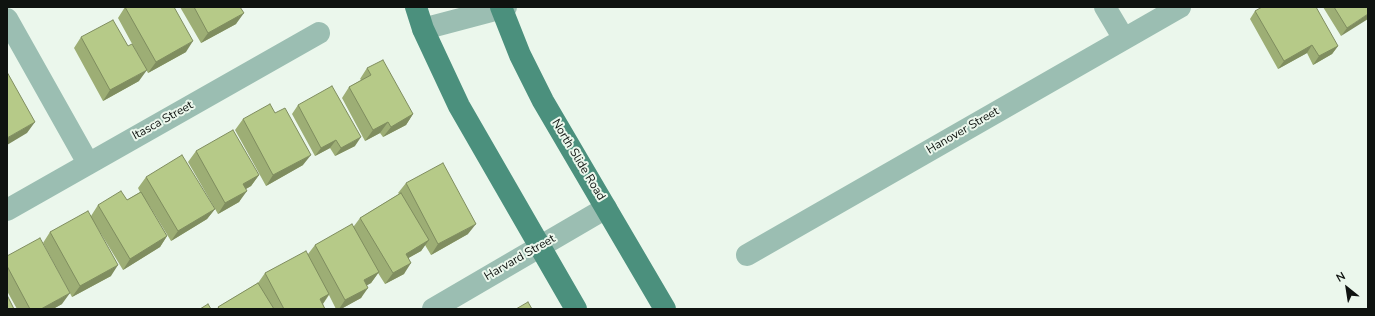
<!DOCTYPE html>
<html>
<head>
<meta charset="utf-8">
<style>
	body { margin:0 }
	#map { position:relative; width:1375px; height:316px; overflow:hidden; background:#ebf7ec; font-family:"Nunito Sans",sans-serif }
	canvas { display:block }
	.frame { position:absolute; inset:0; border:8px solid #0f1310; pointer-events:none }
	.north { position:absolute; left:1327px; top:268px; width:40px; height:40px; -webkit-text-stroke:3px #ebf7ec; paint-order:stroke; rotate:330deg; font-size:11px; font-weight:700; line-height:16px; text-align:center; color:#0f1310 }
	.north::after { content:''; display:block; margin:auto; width:14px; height:18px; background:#0f1310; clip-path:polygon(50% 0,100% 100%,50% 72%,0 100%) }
</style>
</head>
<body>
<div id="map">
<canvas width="1375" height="316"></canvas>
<div class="frame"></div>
<div class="north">N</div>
</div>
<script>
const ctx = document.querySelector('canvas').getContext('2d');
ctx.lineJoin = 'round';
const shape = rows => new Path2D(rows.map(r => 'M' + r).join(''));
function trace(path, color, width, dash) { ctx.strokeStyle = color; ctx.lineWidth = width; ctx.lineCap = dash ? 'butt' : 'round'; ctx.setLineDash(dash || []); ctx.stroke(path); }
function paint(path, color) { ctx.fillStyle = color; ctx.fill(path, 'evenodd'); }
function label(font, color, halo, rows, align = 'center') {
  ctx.font = font + ' "Nunito Sans",sans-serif'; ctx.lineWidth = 4; ctx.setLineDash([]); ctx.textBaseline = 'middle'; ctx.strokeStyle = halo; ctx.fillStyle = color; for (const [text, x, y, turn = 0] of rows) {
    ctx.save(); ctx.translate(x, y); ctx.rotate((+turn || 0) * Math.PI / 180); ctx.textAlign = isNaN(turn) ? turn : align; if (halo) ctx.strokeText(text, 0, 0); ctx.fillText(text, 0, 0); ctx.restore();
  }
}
trace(shape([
	[1105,7,1124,39],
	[7,19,88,163],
	[423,29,506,7],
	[7,210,319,33],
	[747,255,1180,7],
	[433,309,606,208]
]), '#9bbeb2', 22);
trace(shape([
	[416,7,423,29,459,106,576,309],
	[501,7,520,55,543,101,665,309]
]), '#4b907d', 22);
paint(shape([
	[125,7,186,52,148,73,118,18],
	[180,7,240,7,236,24,201,43],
	[1323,7,1368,7,1341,36],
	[1255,11,1338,46,1332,54,1313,65,1307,53,1278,69,1250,19],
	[81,37,139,81,103,101,74,48],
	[367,68,413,114,406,125,383,137,380,133,365,141,342,98,349,87,361,80,360,79],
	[298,105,355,146,335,156,330,148,315,156,292,114],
	[243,119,303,165,266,186,235,130],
	[196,151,259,175,251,186,246,189,239,202,218,214,188,162],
	[146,177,215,209,207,219,171,241,144,197,167,236,160,247,123,270,95,224,111,276,72,297,43,243,50,232,91,216,98,205,127,200,140,192,138,188],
	[406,183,468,234,431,255,425,245,421,251,408,258,404,274,385,284,378,273,371,283,367,285,361,298,341,309,336,309,329,295,323,304,325,309,217,309,218,307,258,283,265,273,308,254,315,245,354,226,360,218,399,194,398,193],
	[7,256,62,304,53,309,17,309,7,291]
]), '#9dae75');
paint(shape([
	[244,13,236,24,201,43,208,33],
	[1368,14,1368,19,1341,36,1347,28],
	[193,41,186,52,148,73,156,62],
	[1312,45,1307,53,1278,69,1284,61],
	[1338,46,1332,54,1313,65,1319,56],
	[147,70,139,81,103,101,110,90],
	[413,114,406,125,383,137,391,127],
	[35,122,27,133,7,145,7,138],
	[388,122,380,133,365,141,373,130],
	[361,137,355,146,335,156,341,148],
	[336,140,330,148,315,156,321,148],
	[311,155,303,165,266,186,273,175],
	[259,175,251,186,235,195,243,184],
	[247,191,239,202,218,214,225,203],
	[215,209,207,219,171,241,178,231],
	[476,224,468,234,431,255,438,244],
	[167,236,160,247,123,270,130,259],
	[429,240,421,251,398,264,406,254],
	[411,263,404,274,385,284,393,273],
	[118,265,111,276,72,297,80,286],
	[379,272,371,283,357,291,364,280],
	[368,288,361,298,341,309,339,309,345,300],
	[70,293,62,304,53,309,41,309],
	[329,294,322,305,320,299]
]), '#7f8d5f');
const building = shape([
	[125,7,174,7,193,41,156,62,125,7],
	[194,7,240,7,244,13,208,33,194,7],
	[1262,7,1316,7,1338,46,1319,56,1312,45,1284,61,1255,11,1262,7],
	[1334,7,1368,7,1368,14,1347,28,1334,7],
	[113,20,128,46,132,44,147,70,110,90,81,37,113,20],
	[383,60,413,114,391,127,388,122,373,130,349,87,371,75,367,68,383,60],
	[7,72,35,122,7,138,7,72],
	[332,86,361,137,341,148,336,140,321,148,298,105,332,86],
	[270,104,275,113,285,108,311,155,273,175,243,119,270,104],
	[233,130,259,175,243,184,247,191,225,203,196,151,233,130],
	[182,155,215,209,178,231,146,177,182,155],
	[443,163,476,224,438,244,406,183,443,163],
	[121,191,127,200,141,192,167,236,130,259,98,205,121,191],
	[401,193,429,240,406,254,411,263,393,273,360,218,401,193],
	[88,211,118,265,80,286,50,232,88,211],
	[352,224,379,272,364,280,368,288,345,300,315,245,352,224],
	[40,238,70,293,41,309,30,309,7,266,7,256,40,238],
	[306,251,329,294,320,299,325,309,284,309,265,273,306,251],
	[258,283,274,309,220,309,218,307,258,283],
	[7,295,14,309,7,309,7,295],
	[528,302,532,309,516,309,528,302],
	[208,304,211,309,200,309,208,304]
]);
paint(building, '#b6ca88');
trace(building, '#7f8d5f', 1);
label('12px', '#0f1310', '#ebf7ec', [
	["Itasca Street",163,121,-29],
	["Hanover Street",963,131,-30],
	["North Slide Road",578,160,59],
	["Harvard Street",520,258,-30]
]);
</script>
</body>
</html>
